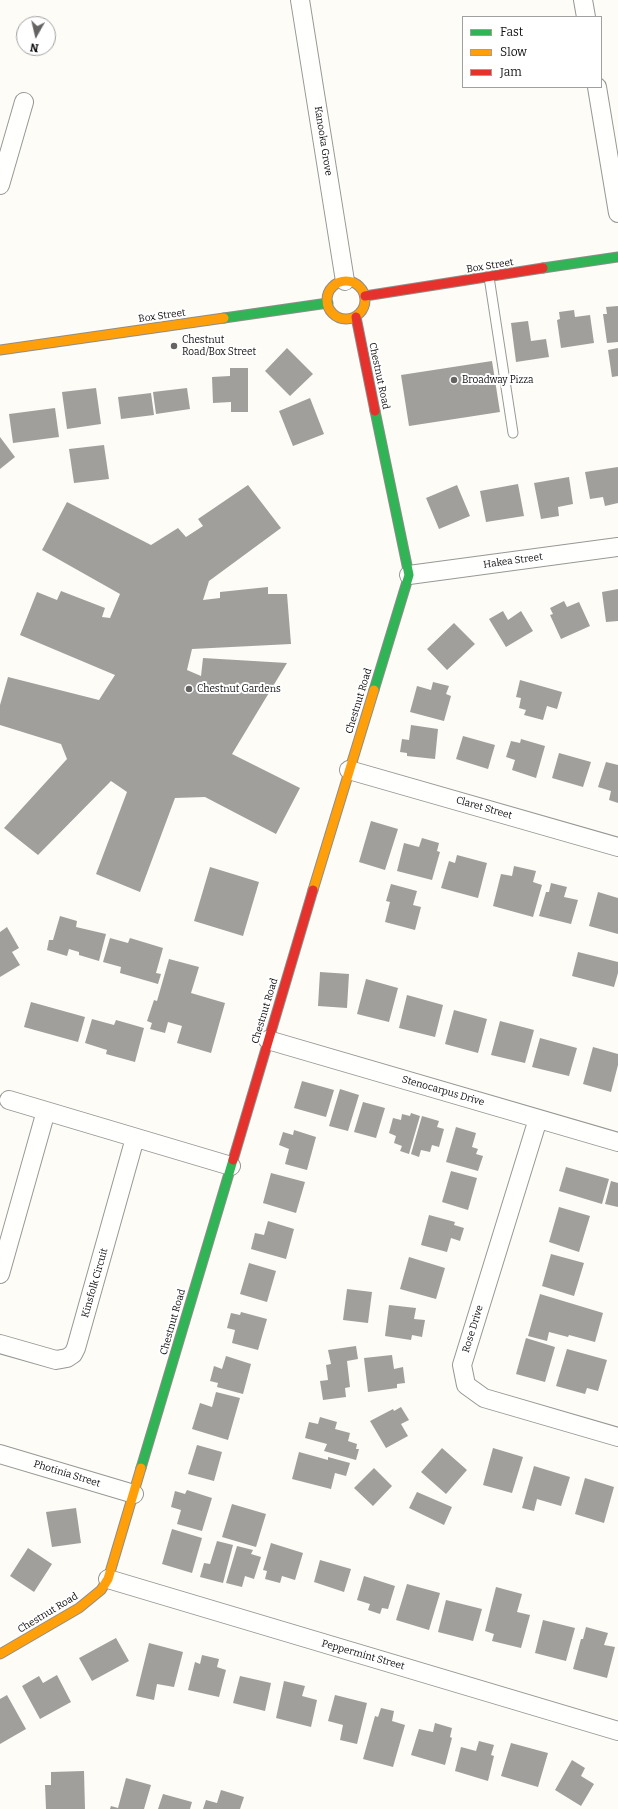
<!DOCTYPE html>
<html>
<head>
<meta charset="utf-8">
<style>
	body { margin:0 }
	#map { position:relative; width:618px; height:1809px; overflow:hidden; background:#fdfcf7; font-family:Bitter,serif }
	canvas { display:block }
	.legend { position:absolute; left:462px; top:16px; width:140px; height:72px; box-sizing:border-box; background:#fff; border:1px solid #a0a0a0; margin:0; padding:5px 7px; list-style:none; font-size:12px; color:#111 }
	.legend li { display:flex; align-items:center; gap:8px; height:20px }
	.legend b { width:20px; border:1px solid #a0a0a0 }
	.north { position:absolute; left:16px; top:16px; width:40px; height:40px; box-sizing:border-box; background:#fff; border:1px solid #a0a0a0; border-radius:50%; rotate:188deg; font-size:11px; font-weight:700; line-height:16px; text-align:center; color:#111 }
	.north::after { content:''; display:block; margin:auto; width:14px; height:18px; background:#646362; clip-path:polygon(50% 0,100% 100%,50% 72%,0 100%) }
</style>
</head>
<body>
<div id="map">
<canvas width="618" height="1809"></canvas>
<ul class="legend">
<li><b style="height:5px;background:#30b455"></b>Fast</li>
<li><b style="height:5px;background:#ff9f0a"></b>Slow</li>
<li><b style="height:5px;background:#e5322d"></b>Jam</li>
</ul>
<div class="north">N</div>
</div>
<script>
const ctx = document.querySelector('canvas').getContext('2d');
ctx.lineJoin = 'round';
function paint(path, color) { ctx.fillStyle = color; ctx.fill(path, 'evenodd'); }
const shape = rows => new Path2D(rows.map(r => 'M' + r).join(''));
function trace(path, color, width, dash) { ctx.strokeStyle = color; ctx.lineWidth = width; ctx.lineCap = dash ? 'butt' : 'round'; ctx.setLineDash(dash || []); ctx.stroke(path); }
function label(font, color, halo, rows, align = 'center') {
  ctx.font = font + ' Bitter,serif'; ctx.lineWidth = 4; ctx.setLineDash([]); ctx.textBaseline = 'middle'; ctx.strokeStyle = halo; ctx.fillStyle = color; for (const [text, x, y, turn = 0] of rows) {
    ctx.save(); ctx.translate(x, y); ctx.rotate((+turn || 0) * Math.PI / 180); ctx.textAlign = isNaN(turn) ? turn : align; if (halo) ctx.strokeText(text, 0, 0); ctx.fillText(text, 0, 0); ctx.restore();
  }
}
paint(shape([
	[618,306,618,342,607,343,603,314,607,314,606,307],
	[574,310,575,317,590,315,594,343,561,348,557,320,560,319,559,312],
	[528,321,531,341,546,339,549,357,516,362,511,323],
	[287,348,313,374,290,396,265,371],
	[618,348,618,376,612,377,608,350],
	[492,361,500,412,409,426,401,375],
	[230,368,248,368,248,412,231,412,231,402,213,403,212,377,230,376],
	[96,388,101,424,67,429,62,392],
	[187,388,190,409,156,414,153,392],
	[151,393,154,415,121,419,118,397],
	[310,398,324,434,293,446,279,411],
	[55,408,59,437,13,443,9,414],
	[0,437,15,457,0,469],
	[104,445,109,479,74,483,69,449],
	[618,467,618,503,605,506,603,497,590,499,585,472],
	[569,477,573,504,558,507,559,516,541,519,534,483],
	[518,484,524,516,486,522,480,491],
	[248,485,281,528,209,581,203,600,220,598,220,592,268,587,268,594,287,594,291,644,192,649,187,670,201,676,203,658,287,663,232,754,300,788,276,834,205,797,175,798,140,892,96,874,127,792,111,781,38,855,4,828,67,759,61,744,0,725,0,705,8,677,99,700,115,675,20,635,37,592,57,600,61,591,105,608,102,617,110,618,120,594,42,550,67,502,151,545,178,528,186,537,203,526,198,519],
	[457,485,470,516,439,529,426,498],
	[618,589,618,621,606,622,602,592],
	[564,601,567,607,579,602,590,626,561,639,550,615,553,614,550,608],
	[503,611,508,620,521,611,533,631,506,647,489,619],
	[454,623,475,644,447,670,427,649],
	[520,680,562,692,557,709,547,706,543,720,524,715,526,710,519,708,521,698,516,697],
	[433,682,449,686,446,694,451,696,444,721,410,712,417,686,431,690],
	[411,725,438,729,435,759,407,756,407,753,400,752,402,739,409,740],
	[463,736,495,745,488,769,456,759],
	[521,739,545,746,536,778,512,770,515,760,506,757,511,741,520,743],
	[559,753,591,762,583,787,552,778],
	[606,762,618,765,618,803,609,800,611,791,598,787],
	[371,821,398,829,385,870,359,862],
	[422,838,439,843,437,851,440,852,432,880,397,871,404,843,419,847],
	[457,855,487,863,478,898,441,888,449,861,455,863],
	[514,866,536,871,533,882,542,885,533,917,493,906,501,874,512,876],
	[210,867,259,882,243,936,194,921],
	[551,883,567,887,564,897,578,900,571,924,539,916,546,892,549,892],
	[391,884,417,891,413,905,421,907,415,930,385,922,390,902,386,901],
	[598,892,618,898,618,934,589,926],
	[60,916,77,921,76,927,106,934,99,961,79,955,79,952,69,949,67,956,47,950,49,940,53,940],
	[7,927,19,948,12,952,20,965,0,977,0,932],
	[110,938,128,943,130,938,163,948,156,973,161,974,158,984,120,973,121,967,103,962],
	[578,952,618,962,618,973,614,987,572,976],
	[169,959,199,967,191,993,225,1003,211,1053,177,1043,182,1026,168,1022,165,1033,150,1029,152,1023,147,1021,154,1000,157,1001],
	[320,972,349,974,347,1008,318,1006],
	[366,979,398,988,389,1022,357,1014],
	[407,995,443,1005,435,1037,399,1028],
	[31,1002,85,1017,78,1042,24,1027],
	[454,1010,487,1019,478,1053,445,1044],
	[92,1019,114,1025,116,1020,144,1028,135,1062,106,1054,107,1050,85,1043],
	[500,1021,534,1030,525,1063,491,1055],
	[540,1038,577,1048,569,1076,532,1067],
	[593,1047,618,1054,618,1065,611,1092,583,1084],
	[302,1081,334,1090,326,1117,294,1108],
	[340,1089,359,1095,348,1131,329,1126],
	[363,1102,385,1108,376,1138,354,1132],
	[411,1113,420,1116,409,1154,400,1151,402,1146,394,1143,396,1136,389,1133,393,1118,401,1120,402,1114,410,1116],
	[422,1116,439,1121,437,1127,444,1129,439,1147,432,1145,430,1152,421,1150,419,1157,411,1154],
	[456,1127,476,1133,472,1147,478,1149,476,1154,483,1156,478,1171,446,1162],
	[294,1130,316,1137,307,1170,285,1164,289,1149,279,1145,283,1132,293,1135],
	[566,1167,609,1179,602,1204,559,1191],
	[451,1171,477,1178,468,1210,442,1202],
	[271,1173,305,1182,296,1213,263,1203],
	[611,1181,618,1183,618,1207,605,1204],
	[559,1207,590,1216,579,1252,549,1242],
	[429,1215,455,1222,454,1225,464,1228,460,1241,451,1238,447,1252,421,1245],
	[268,1221,294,1229,286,1259,251,1249,255,1233,264,1235],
	[551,1254,584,1263,574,1296,542,1286],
	[409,1257,445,1268,436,1299,400,1289],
	[249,1263,276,1271,267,1302,240,1294],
	[347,1289,372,1292,368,1323,343,1320],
	[540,1294,603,1313,595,1342,569,1335,568,1337,549,1332,547,1341,528,1336],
	[389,1305,416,1308,414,1319,425,1320,422,1337,412,1335,411,1340,385,1336],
	[241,1312,267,1319,258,1350,232,1343,235,1330,227,1328,231,1313,240,1315],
	[526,1338,555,1347,545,1382,516,1374],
	[356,1346,358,1359,347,1361,350,1387,345,1388,346,1397,323,1400,320,1381,328,1380,326,1365,331,1364,328,1350],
	[567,1349,607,1360,598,1391,587,1388,585,1394,556,1386],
	[392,1355,394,1369,403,1367,405,1383,397,1384,397,1388,368,1392,364,1358],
	[226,1356,251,1364,243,1394,217,1387,218,1383,210,1381,214,1366,222,1369],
	[216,1392,240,1398,228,1440,192,1429,200,1403,212,1407],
	[401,1407,409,1420,401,1424,408,1436,386,1448,370,1421,393,1409,394,1411],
	[320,1417,337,1422,335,1429,350,1433,348,1441,357,1444,356,1449,359,1449,356,1460,324,1451,327,1444,305,1438,309,1422,318,1424],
	[197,1445,222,1452,214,1481,188,1474],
	[442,1448,467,1470,446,1494,421,1472],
	[493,1448,523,1457,512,1493,483,1485],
	[299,1452,328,1460,328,1457,350,1463,346,1476,335,1473,331,1489,292,1479],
	[534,1466,570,1477,561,1506,537,1499,534,1511,522,1508],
	[374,1468,392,1486,373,1506,354,1488],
	[585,1478,614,1487,604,1523,575,1514],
	[187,1490,212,1498,202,1531,177,1524,181,1510,171,1507,175,1491,185,1494],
	[417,1492,452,1507,444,1525,409,1508],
	[232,1504,266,1514,256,1547,222,1537],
	[76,1508,81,1543,52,1547,46,1512],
	[172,1529,202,1538,192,1573,162,1564],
	[217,1541,233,1545,223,1583,200,1577,204,1563,210,1564],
	[271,1543,303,1553,295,1580,282,1576,280,1583,265,1579,267,1571,263,1570],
	[237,1546,253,1550,251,1554,261,1557,254,1579,245,1576,242,1587,226,1583],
	[28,1548,52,1564,34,1592,10,1576],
	[320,1560,351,1569,344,1592,314,1582],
	[364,1576,395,1586,388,1609,382,1608,380,1614,368,1610,370,1604,357,1600],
	[407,1584,440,1593,429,1630,396,1620],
	[496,1587,522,1594,517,1612,530,1615,521,1648,492,1641,494,1634,485,1631],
	[446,1600,482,1609,473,1641,438,1632],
	[543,1620,575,1628,566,1661,535,1653],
	[586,1627,608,1633,604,1645,615,1647,607,1678,573,1669,581,1639,583,1639],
	[116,1638,129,1661,92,1681,79,1658],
	[149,1643,183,1652,174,1687,157,1684,154,1700,136,1696],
	[202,1655,219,1659,217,1667,226,1670,219,1697,188,1690,195,1662,200,1664],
	[57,1675,71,1702,40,1719,22,1686,39,1676,43,1683],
	[240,1676,271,1683,265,1711,233,1703],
	[284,1681,305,1686,302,1696,317,1700,311,1727,276,1718],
	[7,1695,26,1729,0,1744,0,1699],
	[335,1695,367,1703,357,1744,340,1740,343,1725,328,1721],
	[381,1708,394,1711,392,1721,405,1725,393,1767,363,1759,375,1716,378,1717],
	[435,1723,452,1728,450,1737,452,1738,445,1765,411,1755,419,1729,433,1732],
	[479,1741,494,1745,491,1755,494,1756,488,1781,455,1771,461,1747,476,1751],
	[511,1743,548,1753,538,1787,501,1776],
	[572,1760,585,1768,581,1776,594,1784,581,1806,555,1790],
	[84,1771,85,1809,46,1809,45,1785,51,1785,51,1772],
	[126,1778,151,1785,144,1809,110,1809,111,1806,118,1808],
	[221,1790,244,1797,240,1809,203,1809,206,1800,217,1803],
	[163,1794,192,1802,190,1809,158,1809]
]), '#a19f9c');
const lane = shape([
	[489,277,513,433]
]);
const street = shape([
	[300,0,345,281],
	[583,0,586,17],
	[597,87,618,213],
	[0,185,24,102],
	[409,575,618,547],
	[349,770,618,847],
	[268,1040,618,1142],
	[9,1100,46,1111],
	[538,1119,462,1365,466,1385,484,1398,618,1437],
	[0,1274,46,1111,231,1166],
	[0,1344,56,1360,67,1358,73,1354,76,1348,135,1138],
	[0,1454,134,1494],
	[108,1579,618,1731]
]);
const fast = shape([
	[543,268,618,257],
	[224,318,328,303],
	[374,690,409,575,375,411],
	[141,1468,233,1160]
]);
const slow = shape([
	'327 300a19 19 0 1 1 38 0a19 19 0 1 1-38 0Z',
	[0,350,224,318],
	[313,890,374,690],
	[0,1654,79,1608,101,1590,108,1579,141,1468]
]);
const jam = shape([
	[365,296,543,268],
	[356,317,375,411],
	[233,1160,313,890]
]);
trace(lane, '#979795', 11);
trace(street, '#979795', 20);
trace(fast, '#8e8d8b', 11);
trace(slow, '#8e8d8b', 11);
trace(jam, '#8e8d8b', 11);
trace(lane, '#fffffe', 9);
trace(street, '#fffffe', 18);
trace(fast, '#30b455', 9);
trace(slow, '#ff9f0a', 9);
trace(jam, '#e5322d', 9);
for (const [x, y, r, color] of [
	[174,346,4,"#646362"],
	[454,380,4,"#646362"],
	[189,689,4,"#646362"]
]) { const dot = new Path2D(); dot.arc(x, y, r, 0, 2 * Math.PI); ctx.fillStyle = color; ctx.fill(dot); trace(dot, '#fff', 1.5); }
label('10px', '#111', '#fff', [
	["Kanooka Grove",323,141,81],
	["Box Street",490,266,-9],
	["Box Street",162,316,-8],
	["Chestnut Road",379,376,78],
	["Hakea Street",513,561,-8],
	["Chestnut Road",359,701,-73],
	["Claret Street",484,808,16],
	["Chestnut Road",265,1011,-73],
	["Stenocarpus Drive",443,1091,16],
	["Kinsfolk Circuit",95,1283,-74],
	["Chestnut Road",173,1322,-74],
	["Rose Drive",473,1329,-73],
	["Photinia Street",67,1474,17],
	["Chestnut Road",48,1613,-31],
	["Peppermint Street",363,1655,16]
]);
label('10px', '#111', '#fff', [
	["Chestnut",182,340],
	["Road/Box Street",182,352],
	["Broadway Pizza",462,380],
	["Chestnut Gardens",197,689]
], 'left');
</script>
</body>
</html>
